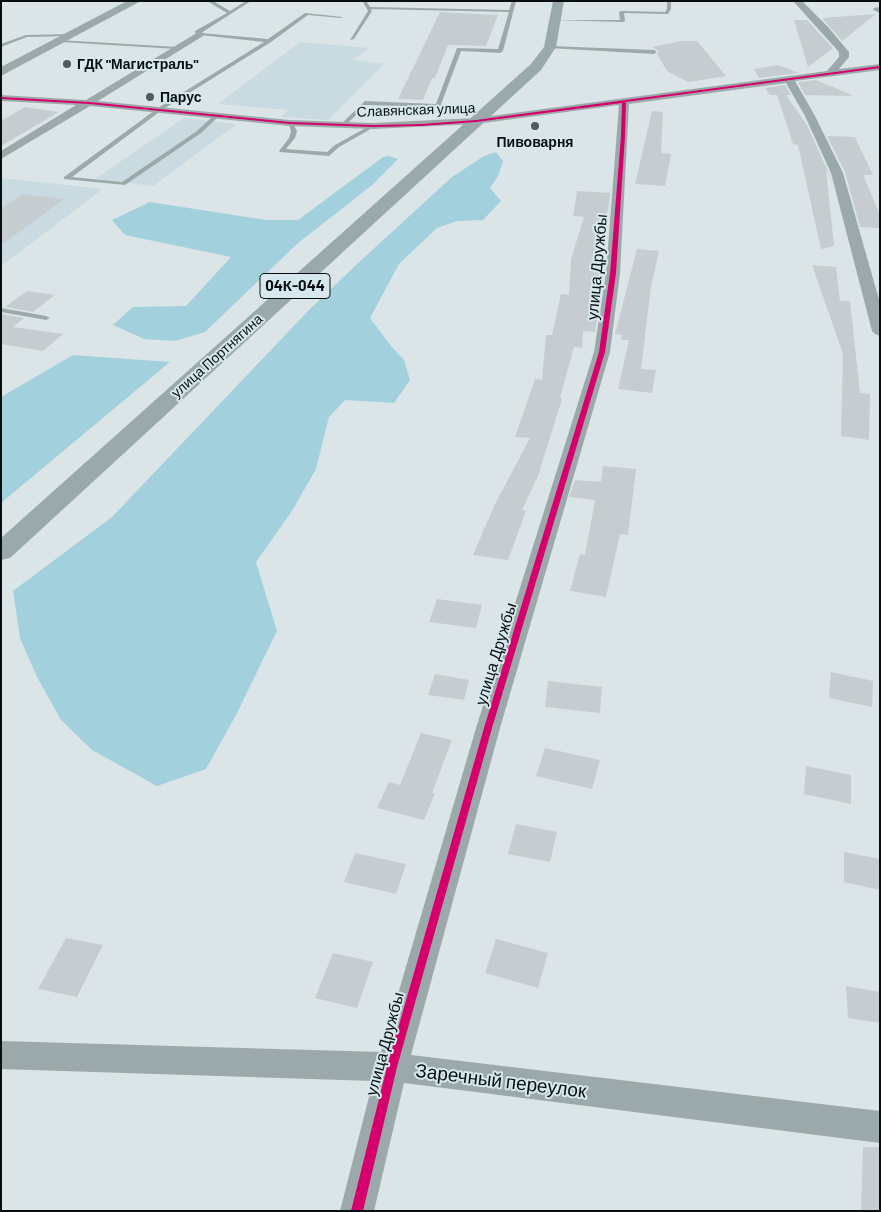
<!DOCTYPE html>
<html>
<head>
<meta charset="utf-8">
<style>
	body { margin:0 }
	#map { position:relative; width:881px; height:1212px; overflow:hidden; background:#dbe5e8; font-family:Barlow,sans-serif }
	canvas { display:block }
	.frame { position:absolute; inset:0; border:2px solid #090f11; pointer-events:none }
</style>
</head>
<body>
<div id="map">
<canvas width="881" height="1212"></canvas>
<div class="frame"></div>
</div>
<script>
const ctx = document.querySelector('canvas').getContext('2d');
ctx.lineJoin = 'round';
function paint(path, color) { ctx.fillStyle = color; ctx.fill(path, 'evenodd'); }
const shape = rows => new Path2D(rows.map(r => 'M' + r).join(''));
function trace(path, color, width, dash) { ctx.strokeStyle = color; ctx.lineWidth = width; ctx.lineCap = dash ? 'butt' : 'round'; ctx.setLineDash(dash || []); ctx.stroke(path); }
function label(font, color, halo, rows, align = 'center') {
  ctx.font = font + ' Barlow,sans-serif'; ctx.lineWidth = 4; ctx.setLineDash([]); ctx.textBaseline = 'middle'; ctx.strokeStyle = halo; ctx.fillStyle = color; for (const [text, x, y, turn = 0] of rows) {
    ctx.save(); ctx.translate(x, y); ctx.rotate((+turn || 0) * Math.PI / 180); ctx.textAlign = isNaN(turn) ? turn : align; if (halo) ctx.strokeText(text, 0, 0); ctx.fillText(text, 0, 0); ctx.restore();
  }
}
paint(shape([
	[300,42,369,48,352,60,384,64,328,120,280,117,288,110,218,104],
	[184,118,237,124,153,186,95,179],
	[1,178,103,189,1,266]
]), '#c9dbe1');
paint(shape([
	[496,152,503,161,498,176,490,188,501,201,483,220,457,221,437,228,399,264,370,318,391,346,404,360,410,380,394,403,345,400,329,417,316,469,292,511,256,562,277,631,236,715,206,769,157,786,92,750,61,720,37,677,20,638,13,591,112,517,308,311,357,264,452,177,484,156],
	[388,156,398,159,372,185,297,244,205,332,175,341,144,339,113,325,133,307,186,306,231,257,125,235,112,220,150,202,266,220,298,220,383,157],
	[73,355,170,362,1,503,1,397]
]), '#a3d0dd');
paint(shape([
	[440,12,498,15,486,46,448,45,435,78,432,78,423,100,398,99],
	[876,14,842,41,822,18],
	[794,20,807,20,833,48,808,67],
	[681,41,697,41,726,76,688,82,667,71,657,54,659,51,652,47],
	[778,65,799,73,759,78,754,69],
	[816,80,852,95,852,96,805,95,798,82],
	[785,85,791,95,786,95,807,125,829,174,831,180,826,170,834,246,821,249,798,145,793,144,777,95,770,95,765,88],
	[25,107,59,112,1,146,1,121],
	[652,111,663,112,661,153,671,154,665,186,635,184],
	[827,136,855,137,873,175,863,175,880,215,880,228,860,227,845,172],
	[577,191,610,193,609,206,594,261,600,261,600,299,595,332,583,331,582,348,574,347,560,398,562,399,538,476,522,510,526,511,508,560,473,555,494,506,530,438,515,437,535,379,542,380,546,335,552,335,561,294,569,295,571,259,584,217,573,216],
	[23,194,64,199,1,245,1,209],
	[637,249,659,251,651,287,641,369,656,370,652,393,618,389,629,340,621,340,622,335,615,334],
	[812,265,836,267,840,301,850,301,860,393,870,394,869,440,841,436,843,354],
	[27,291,55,295,33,312,5,307],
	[1,314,24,318,13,327,63,334,43,351,1,344],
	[603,466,636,469,628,535,620,534,606,597,570,591,580,554,585,555,595,500,569,497,575,480,601,482],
	[437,599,482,605,476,628,429,622],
	[831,672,873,681,872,707,829,698],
	[435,674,469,680,464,700,428,695],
	[548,681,602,687,600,713,545,707],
	[421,733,452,740,432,793,435,793,424,820,377,808,389,782,400,785],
	[545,748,600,760,592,789,536,776],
	[806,766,851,775,851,804,804,794],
	[516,824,557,832,550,862,508,854],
	[844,852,880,859,880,890,844,882],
	[355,853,406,864,396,894,344,882],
	[66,938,103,945,77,997,38,989],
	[496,939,548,953,538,988,485,973],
	[333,953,373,962,357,1008,315,998],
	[846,986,880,992,880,1023,848,1018],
	[863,1147,880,1147,880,1211,861,1211]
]), '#c6cdd0');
paint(shape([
	[207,1,213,1,230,11,246,1,251,1,201,33,268,39,305,13,343,17,341,18,308,15,271,42,162,110,72,177,122,182,197,131,214,115,218,115,218,117,201,133,125,185,64,179,64,177,158,108,264,42,200,35,195,33,195,31,227,13,207,1],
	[512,1,516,1,503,51,500,53,461,51,440,107,366,105,345,126,341,126,341,124,365,101,436,104,457,48,498,49,509,12,371,9,372,11,354,39,350,40,368,11,363,2,367,2,370,7,509,10,512,1],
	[667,1,671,1,671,9,668,14,624,13,625,21,623,22,553,20,620,20,619,12,621,11,665,12,667,9,667,1],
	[71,34,73,36,27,37,1,47,1,44,26,35,71,34],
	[59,40,177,47,179,48,177,49,61,42,59,40],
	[550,46,654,50,657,52,654,54,548,48,550,46],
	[288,122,292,122,297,131,295,138,286,149,327,152,335,145,371,125,376,126,339,147,329,156,280,152,279,151,289,138,291,131,288,122],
	[1,308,46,316,50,318,46,320,1,312,1,308]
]), '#9ca9aa');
paint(shape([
	[793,1,802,1,828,27,849,52,849,57,839,69,880,64,880,70,795,81,815,116,843,173,880,303,880,336,875,334,872,331,831,173,805,116,786,83,629,104,620,273,610,352,500,728,411,1055,880,1111,880,1143,404,1083,374,1211,340,1211,373,1081,1,1069,1,1041,381,1052,476,728,594,352,606,273,619,105,476,124,373,129,290,126,90,106,1,159,1,151,76,105,1,101,1,95,86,100,200,31,205,34,203,36,98,101,290,120,373,123,476,118,827,71,839,57,839,52,793,1],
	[880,7,880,13,873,10,874,8,880,7]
]), '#9ca9aa');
paint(shape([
	[127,1,141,1,1,76,1,67,127,1]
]), '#9ca9aa');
paint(shape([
	[553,1,564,1,556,47,541,70,10,558,1,560,1,538,531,64,544,47,553,1]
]), '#9aa9ac');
paint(shape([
	[880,66,880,68,626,102,625,136,616,273,605,352,492,728,397,1067,363,1211,351,1211,387,1067,484,728,599,352,610,273,621,136,622,103,476,122,421,126,373,127,290,124,89,104,1,99,1,97,89,102,290,122,373,125,421,124,476,120,880,66]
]), '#d6006c');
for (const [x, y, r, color] of [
	[67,64,5,"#525a5c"],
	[150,97,5,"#525a5c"],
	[535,126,5,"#525a5c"]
]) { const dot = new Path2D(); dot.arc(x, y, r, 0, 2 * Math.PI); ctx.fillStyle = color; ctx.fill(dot); trace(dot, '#d6e8ed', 2); }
label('bold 14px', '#090f11', '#d6e8ed', [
	["ГДК \"Магистраль\"",77,64],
	["Парус",160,97],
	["Пивоварня",535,142,"center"]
], 'left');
label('14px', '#090f11', '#d6e8ed', [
	["Славянская улица",416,110,-2],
	["улица Портнягина",217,356,-42]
]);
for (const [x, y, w] of [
	[295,286,70]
]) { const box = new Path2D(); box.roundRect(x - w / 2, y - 12.5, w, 25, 4); ctx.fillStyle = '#d6e8ed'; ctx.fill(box); trace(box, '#090f11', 1); }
label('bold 15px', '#090f11', null, [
	["04К-044",295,286]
]);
label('16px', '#090f11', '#d6e8ed', [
	["улица Дружбы",597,267,-85],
	["улица Дружбы",496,654,-73],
	["улица Дружбы",385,1044,-75]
]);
label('19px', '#090f11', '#d6e8ed', [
	["Заречный переулок",501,1081,7]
]);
</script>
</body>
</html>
